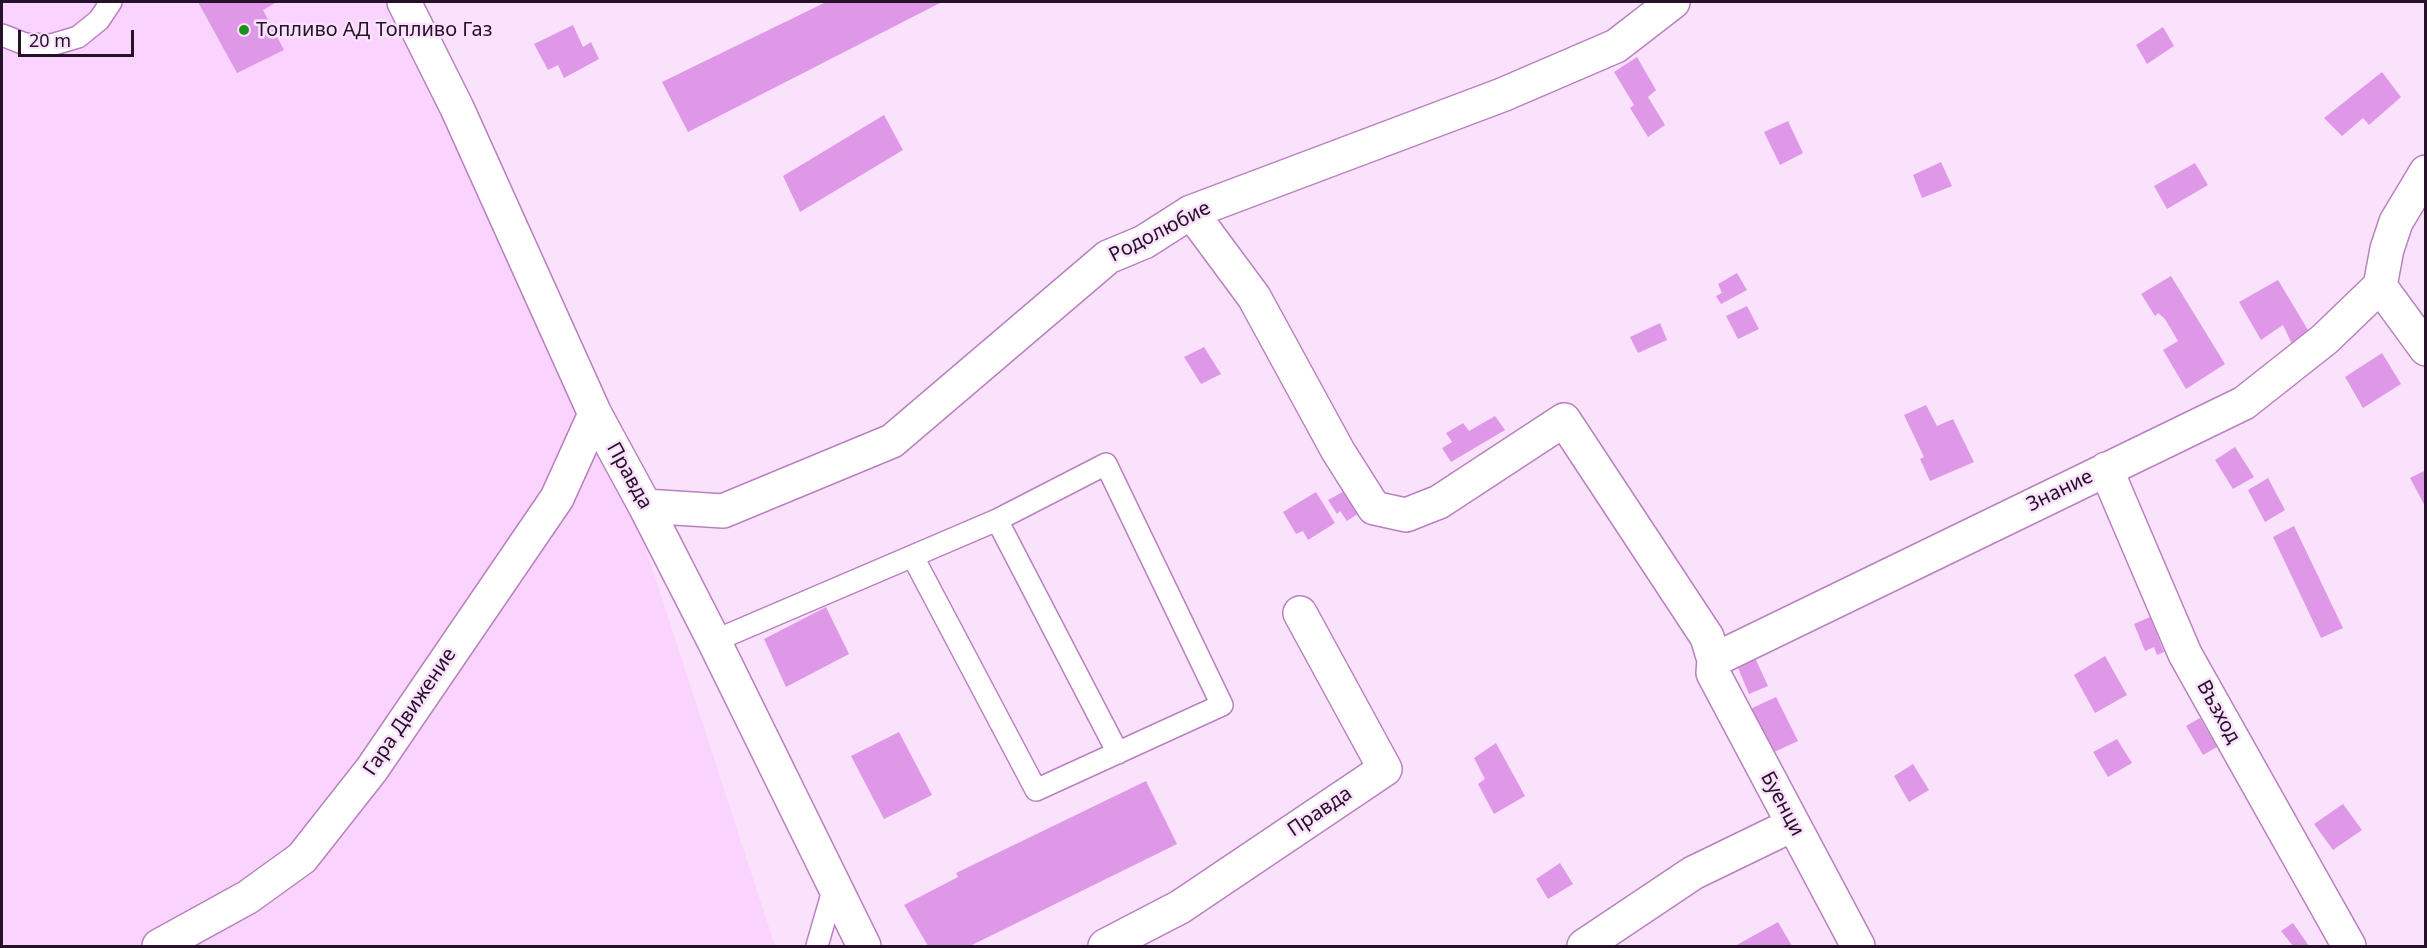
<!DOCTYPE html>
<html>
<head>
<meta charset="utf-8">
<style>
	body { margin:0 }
	#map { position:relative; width:2427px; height:948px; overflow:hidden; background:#fae2fc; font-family:"Noto Sans",sans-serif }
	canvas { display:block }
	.frame { position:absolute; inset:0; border:3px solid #27112a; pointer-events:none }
	.scale { position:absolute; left:18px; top:30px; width:116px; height:27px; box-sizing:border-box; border:3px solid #27112a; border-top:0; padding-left:8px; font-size:18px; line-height:21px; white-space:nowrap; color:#27112a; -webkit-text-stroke:4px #fae2fc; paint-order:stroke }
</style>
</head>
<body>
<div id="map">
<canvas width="2427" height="948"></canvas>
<div class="frame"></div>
<div class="scale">20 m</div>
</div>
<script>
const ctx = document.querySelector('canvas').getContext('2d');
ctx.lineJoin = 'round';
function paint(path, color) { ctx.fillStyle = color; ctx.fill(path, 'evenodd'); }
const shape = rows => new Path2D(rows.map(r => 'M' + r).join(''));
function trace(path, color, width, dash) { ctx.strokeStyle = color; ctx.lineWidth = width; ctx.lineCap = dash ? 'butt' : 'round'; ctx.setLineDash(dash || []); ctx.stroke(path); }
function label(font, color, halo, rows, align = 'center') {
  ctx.font = font + ' "Noto Sans",sans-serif'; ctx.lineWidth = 5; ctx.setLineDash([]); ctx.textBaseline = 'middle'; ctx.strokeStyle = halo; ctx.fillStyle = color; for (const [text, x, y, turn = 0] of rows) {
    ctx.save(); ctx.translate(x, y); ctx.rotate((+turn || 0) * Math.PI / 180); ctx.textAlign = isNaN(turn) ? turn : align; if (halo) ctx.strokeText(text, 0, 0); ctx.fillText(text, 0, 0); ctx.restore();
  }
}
paint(shape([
	[2,2,401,2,602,414,775,946,2,946]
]), '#fad3fe');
paint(shape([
	[198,2,277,2,263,10,284,50,237,73],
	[826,2,942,2,688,132,662,82],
	[573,25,583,47,591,42,599,59,564,78,558,65,548,70,534,44],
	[2163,27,2174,46,2147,64,2136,45],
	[1637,57,1656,90,1648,97,1665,125,1648,137,1630,108,1634,105,1614,72],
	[2382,72,2401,97,2369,125,2363,118,2342,136,2324,118],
	[884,115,903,150,800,212,783,176],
	[1788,121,1803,153,1780,165,1764,132],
	[1941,162,1952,186,1922,198,1913,175],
	[2195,163,2208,185,2167,209,2154,186],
	[1737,273,1747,290,1721,304,1716,296,1722,293,1718,284],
	[2171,276,2225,364,2186,389,2163,350,2178,341,2165,319,2158,313,2155,316,2141,294],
	[2278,280,2308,330,2292,344,2283,325,2261,340,2239,302],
	[1747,306,1759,329,1738,339,1726,316],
	[1660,323,1667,340,1638,353,1630,337],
	[1204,347,1221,374,1201,384,1184,357],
	[2382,353,2401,384,2363,408,2345,377],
	[1926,405,1937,426,1953,419,1974,462,1930,481,1920,459,1924,457,1904,415],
	[1495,416,1505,430,1451,462,1442,448,1452,442,1446,433,1463,423,1469,431],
	[2235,447,2254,477,2233,489,2215,460],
	[2426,470,2426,508,2410,478],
	[2268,478,2285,510,2265,522,2248,490],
	[1348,489,1362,511,1347,521,1340,511,1337,514,1328,500],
	[1316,492,1335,523,1308,540,1303,531,1296,534,1283,512],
	[2294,526,2343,628,2321,638,2273,537],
	[826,607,849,654,786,687,764,639],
	[2150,617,2164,652,2157,655,2154,647,2145,651,2134,624],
	[1750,647,1768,686,1749,694,1733,656],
	[2105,656,2127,695,2095,713,2074,675],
	[1776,697,1798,741,1770,754,1748,710],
	[2200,718,2217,747,2203,755,2186,726],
	[899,732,932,795,884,819,851,756],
	[2117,739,2132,763,2108,777,2093,752],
	[1496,743,1525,796,1494,814,1478,784,1485,779,1474,758],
	[1913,764,1929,790,1909,802,1894,776],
	[1146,781,1177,844,970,946,928,946,904,905,958,877,956,873],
	[2343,804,2362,830,2333,850,2314,824],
	[1560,863,1573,884,1548,899,1536,879],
	[1778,922,1792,946,1735,946],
	[2293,923,2309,946,2293,946,2281,931]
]), '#df98e8');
const lane = shape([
	[2,35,25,44,51,45,78,37,99,20,111,2],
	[913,557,1036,790,1222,705,1106,464,997,520],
	[714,641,997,520,1118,753],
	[817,946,834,887]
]);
const street = shape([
	[404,2,457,108,595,414,645,506,714,641,864,946],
	[2426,172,2396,222,2387,249,2380,286,2426,349],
	[1191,212,1254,297,1338,451,1374,508,1406,515,1439,502,1564,420,1707,637,1714,660,1713,673,1858,946],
	[2106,469,2185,654,2349,946],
	[645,506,723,511,892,441,1108,257,1144,242,1191,212,1502,95,1616,46,1673,2],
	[1714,660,2244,403,2325,339,2380,286],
	[159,946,248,897,302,858,372,769,557,498,595,414],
	[1105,946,1180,907,1385,769,1300,613],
	[1584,946,1693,873,1792,825]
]);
trace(lane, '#b981c0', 24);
trace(street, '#b981c0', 36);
trace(lane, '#fff', 21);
trace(street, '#fff', 33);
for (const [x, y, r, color] of [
	[244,30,6,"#1a901c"]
]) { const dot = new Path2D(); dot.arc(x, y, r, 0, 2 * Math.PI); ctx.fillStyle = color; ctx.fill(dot); trace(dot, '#fae2fc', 2); }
label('20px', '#27112a', '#fae2fc', [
	["Топливо АД Топливо Газ",256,30]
], 'left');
label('20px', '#27112a', '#fae2fc', [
	["Родолюбие",1160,232,-27],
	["Правда",629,476,61],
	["Знание",2060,491,-26],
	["Гара Движение",410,712,-56],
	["Възход",2218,712,61],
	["Буенци",1782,804,62],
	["Правда",1320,812,-34]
]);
</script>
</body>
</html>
